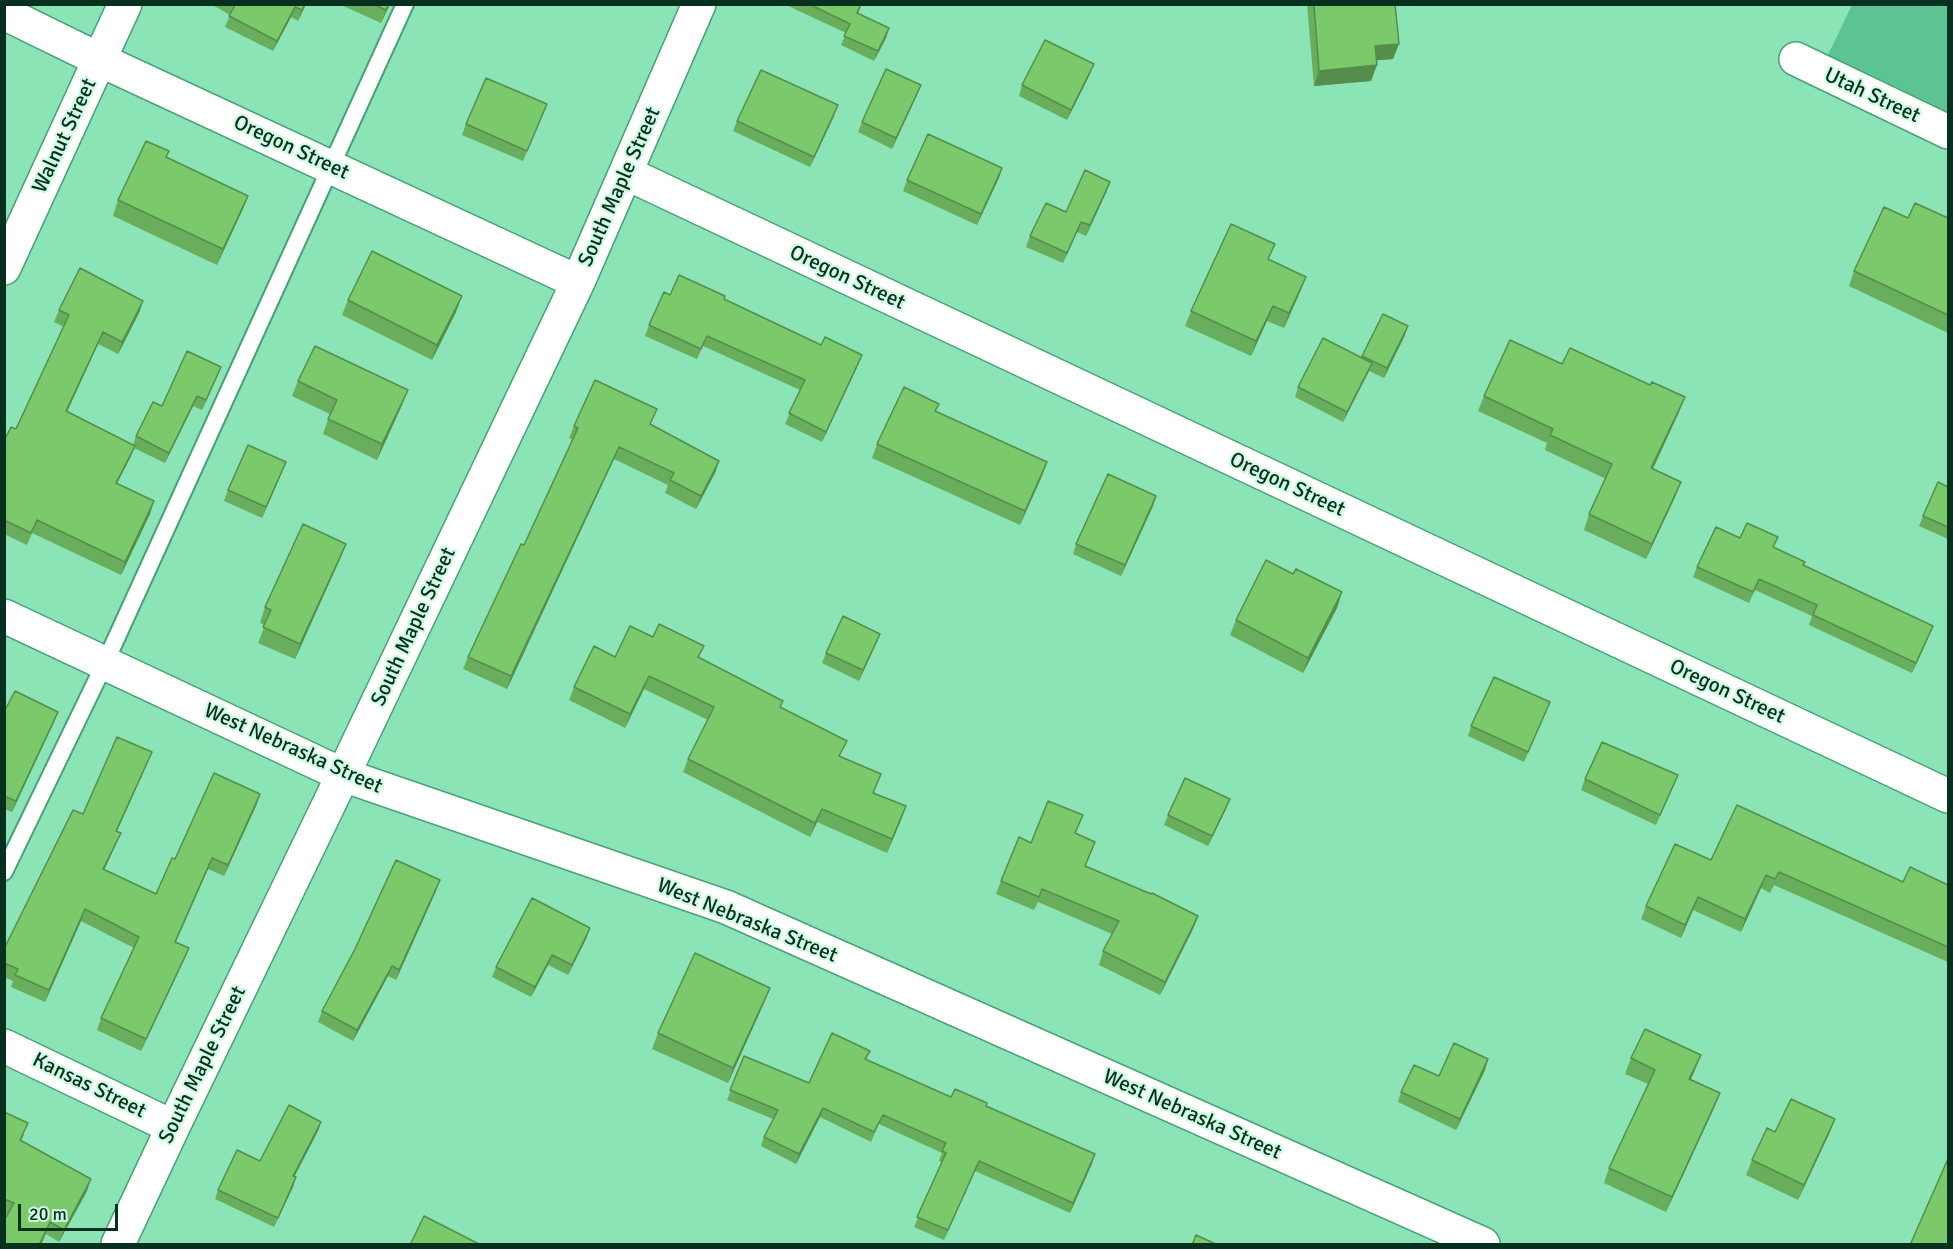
<!DOCTYPE html>
<html>
<head>
<meta charset="utf-8">
<style>
	body { margin:0 }
	#map { position:relative; width:1953px; height:1249px; overflow:hidden; background:#8ae4b6; font-family:Signika,sans-serif }
	canvas { display:block }
	.frame { position:absolute; inset:0; border:6px solid #07301f; pointer-events:none }
	.scale { position:absolute; left:18px; top:1204px; width:100px; height:27px; box-sizing:border-box; border:3px solid #07301f; border-top:0; padding-left:8px; font-size:18px; line-height:21px; white-space:nowrap; color:#07301f; -webkit-text-stroke:4px #d0fbe3; paint-order:stroke }
</style>
</head>
<body>
<div id="map">
<canvas width="1953" height="1249"></canvas>
<div class="frame"></div>
<div class="scale">20 m</div>
</div>
<script>
const ctx = document.querySelector('canvas').getContext('2d');
ctx.lineJoin = 'round';
function paint(path, color) { ctx.fillStyle = color; ctx.fill(path, 'evenodd'); }
const shape = rows => new Path2D(rows.map(r => 'M' + r).join(''));
function trace(path, color, width, dash) { ctx.strokeStyle = color; ctx.lineWidth = width; ctx.lineCap = dash ? 'butt' : 'round'; ctx.setLineDash(dash || []); ctx.stroke(path); }
function label(font, color, halo, rows, align = 'center') {
  ctx.font = font + ' Signika,sans-serif'; ctx.lineWidth = 4.5; ctx.setLineDash([]); ctx.textBaseline = 'middle'; ctx.strokeStyle = halo; ctx.fillStyle = color; for (const [text, x, y, turn = 0] of rows) {
    ctx.save(); ctx.translate(x, y); ctx.rotate((+turn || 0) * Math.PI / 180); ctx.textAlign = isNaN(turn) ? turn : align; if (halo) ctx.strokeText(text, 0, 0); ctx.fillText(text, 0, 0); ctx.restore();
  }
}
paint(shape([
	[1852,5,1948,5,1948,118,1825,61]
]), '#5cc493');
const lane = shape([
	[4,872,105,663,405,4]
]);
const street = shape([
	[4,13,100,60,578,282],
	[1796,59,1948,132],
	[626,173,1948,796],
	[4,268,125,4],
	[4,616,343,775,726,907,1483,1244],
	[4,1046,173,1127],
	[118,1244,173,1127,343,775,578,282,699,4]
]);
trace(lane, '#47a278', 20);
trace(street, '#47a278', 36);
trace(lane, '#fff', 16);
trace(street, '#fff', 33);
paint(shape([
	[211,4,306,4,298,21,291,17,273,51,225,27,230,15],
	[339,4,390,4,381,23],
	[784,4,862,4,858,14,889,28,886,38,874,61,841,45,846,33],
	[1307,4,1395,4,1393,59,1376,60,1371,81,1314,86],
	[1090,74,1067,120,1019,96,1022,85],
	[917,95,892,149,858,132,862,122],
	[547,104,523,161,462,135,466,124],
	[834,116,810,167,733,131,737,121],
	[166,158,248,196,242,211,217,265,113,216,118,200],
	[1002,168,977,225,903,191,907,180],
	[1110,182,1086,236,1077,232,1063,263,1026,247,1030,236],
	[1908,218,1948,218,1948,333,1849,286,1854,271],
	[1269,260,1306,277,1300,292,1284,328,1267,321,1251,356,1185,326,1191,311],
	[670,295,724,299,821,345,862,355,858,365,822,442,785,424,800,390,703,346,697,359,645,336,649,325],
	[348,300,456,312,432,360,342,315],
	[143,301,139,313,118,354,98,344,67,411,133,445,136,436,162,406,221,367,202,410,193,406,165,463,134,448,130,458,117,483,150,514,121,575,32,533,27,545,4,534,4,441,16,429,64,327,54,322,59,310],
	[1383,314,1408,326,1404,337,1384,378,1369,371,1343,422,1295,397,1298,387,1362,358],
	[1562,364,1679,412,1653,469,1681,482,1675,497,1646,559,1584,530,1589,514,1606,479,1545,450,1547,443,1478,411,1484,396],
	[298,381,402,405,377,460,323,434,330,414,292,396],
	[939,404,936,411,1042,476,1020,525,872,458,877,444],
	[651,425,719,461,715,473,696,509,665,493,668,485,614,459,507,689,463,669,468,657,524,545,573,440,569,438,574,426],
	[286,462,262,518,224,501,228,490],
	[1948,487,1948,539,1919,526,1923,516],
	[1156,496,1153,506,1121,576,1073,554,1076,544],
	[1740,538,1774,548,1929,636,1912,673,1809,625,1812,616,1755,590,1749,603,1693,577,1697,567],
	[346,544,340,559,295,659,258,643,265,625,260,623,265,607],
	[1293,574,1342,592,1337,608,1303,673,1230,635,1236,620],
	[880,634,859,681,822,663,826,653],
	[653,637,699,658,781,707,841,757,901,820,887,853,817,822,810,837,683,772,688,759,708,720,644,689,625,728,569,700,574,687,615,657],
	[4,712,58,712,54,722,12,812,4,809],
	[1546,712,1524,762,1468,736,1471,726],
	[147,764,117,831,116,844,104,870,156,894,175,859,260,794,256,806,224,876,208,869,176,942,189,948,184,960,141,1051,97,1030,101,1018,134,948,81,921,45,1002,11,987,13,981,4,977,4,949,83,814],
	[1678,775,1674,785,1656,825,1581,790,1585,779],
	[1226,809,1208,846,1164,825,1168,815],
	[1076,834,1085,867,1198,916,1193,929,1160,995,1099,965,1103,951,1112,934,1038,902,1034,910,996,894,1001,881,1031,843],
	[1711,860,1903,882,1948,885,1948,962,1774,885,1770,893,1761,888,1741,932,1693,910,1681,938,1641,919,1646,906],
	[436,891,396,980,388,976,353,1041,318,1022,322,1011],
	[590,928,586,939,568,975,548,965,531,997,492,977,496,967],
	[764,1003,728,1083,652,1049,658,1033],
	[870,1051,866,1060,951,1097,986,1106,1095,1154,1070,1213,975,1171,944,1240,914,1227,942,1162,939,1161,942,1153,879,1124,871,1142,820,1117,796,1164,761,1146,764,1137,773,1119,727,1100,744,1056,809,1083],
	[1631,1058,1695,1070,1691,1079,1720,1093,1714,1108,1666,1212,1604,1183,1609,1168,1648,1084,1625,1074],
	[1488,1059,1485,1070,1456,1130,1398,1102,1401,1092,1439,1076],
	[4,1112,24,1135,21,1141,87,1191,59,1242,46,1234,41,1245,4,1245,8,1215,4,1213],
	[321,1122,318,1131,294,1177,293,1187,274,1227,215,1199,218,1190,260,1161],
	[1775,1132,1829,1134,1798,1200,1746,1175,1752,1160]
]), '#69ae5d');
paint(shape([
	[305,4,306,4,298,21,302,10],
	[389,4,390,4,381,23,386,10],
	[295,7,291,17,273,51,277,41],
	[889,28,886,38,874,61,878,51],
	[1399,44,1393,59,1369,61,1375,46],
	[1094,64,1090,74,1067,120,1071,110],
	[1377,65,1371,81,1314,86,1319,71],
	[921,85,917,95,892,149,896,138],
	[838,105,834,116,810,167,814,157],
	[1002,168,999,178,977,225,981,214],
	[1110,182,1106,193,1086,236,1090,225],
	[248,196,242,211,217,265,223,249],
	[1081,222,1077,232,1063,263,1067,253],
	[1306,277,1300,292,1284,328,1289,313],
	[462,296,456,312,432,360,437,345],
	[143,301,139,313,118,354,122,342],
	[1273,306,1267,321,1251,356,1256,341],
	[1408,326,1404,337,1384,378,1387,368],
	[103,332,98,344,62,423,66,411],
	[862,355,858,365,822,442,826,432],
	[1372,363,1368,373,1343,422,1347,412],
	[221,367,217,377,202,410,206,400],
	[408,390,402,405,377,460,382,444],
	[197,396,193,406,165,463,169,453],
	[1685,397,1679,412,1646,483,1651,468],
	[135,446,130,458,111,495,116,483],
	[619,447,614,459,507,689,511,676],
	[719,461,715,473,696,509,701,496],
	[286,462,282,472,262,518,266,507],
	[1047,462,1042,476,1020,525,1025,511],
	[1681,482,1675,497,1646,559,1652,544],
	[1156,496,1153,506,1121,576,1125,565],
	[154,501,150,514,121,575,125,562],
	[346,544,340,559,295,659,300,644],
	[1342,592,1337,608,1303,673,1308,658],
	[1933,626,1929,636,1912,673,1916,663],
	[880,634,876,644,859,681,863,670],
	[649,676,644,689,625,728,630,714],
	[58,712,54,722,12,812,16,801],
	[152,752,147,764,112,842,116,831],
	[260,794,256,806,224,876,228,865],
	[1230,799,1226,809,1208,846,1212,836],
	[906,806,901,820,887,853,892,839],
	[822,809,817,822,810,837,815,823],
	[121,833,116,844,99,881,103,869],
	[212,858,208,869,170,954,175,942],
	[1766,875,1761,888,1741,932,1745,919],
	[440,880,436,891,396,980,399,970],
	[1698,897,1693,910,1681,938,1685,925],
	[85,909,81,921,45,1002,49,990],
	[1198,916,1193,929,1160,995,1165,982],
	[590,928,586,939,568,975,572,965],
	[189,948,184,960,141,1051,146,1039],
	[552,955,548,965,531,997,535,987],
	[392,966,388,976,353,1041,357,1030],
	[770,988,764,1003,728,1083,733,1068],
	[1701,1055,1695,1070,1684,1094,1689,1079],
	[1488,1059,1485,1070,1456,1130,1460,1119],
	[1720,1093,1714,1108,1666,1212,1672,1197],
	[823,1108,820,1117,796,1164,799,1154],
	[1835,1119,1829,1134,1798,1200,1804,1185],
	[321,1122,318,1131,290,1185,293,1176],
	[1095,1154,1092,1164,1070,1213,1073,1203],
	[979,1161,975,1171,944,1240,948,1230],
	[296,1177,293,1187,274,1227,278,1218],
	[91,1179,87,1191,59,1242,64,1230],
	[50,1222,41,1245,39,1245]
]), '#558d4c');
const building = shape([
	[234,4,305,4,302,10,295,7,277,41,229,16,235,5,234,4],
	[373,4,389,4,386,10,373,4],
	[809,4,861,4,857,13,889,28,878,51,844,36,850,24,809,4],
	[1314,4,1395,4,1399,44,1375,46,1377,65,1319,71,1314,4],
	[1045,40,1094,64,1071,110,1022,85,1045,40],
	[886,69,921,85,896,138,862,122,886,69],
	[761,70,838,105,814,157,737,121,761,70],
	[486,78,547,104,527,151,466,124,486,78],
	[928,134,1002,168,981,214,907,180,928,134],
	[146,141,169,151,166,157,248,196,223,249,118,200,146,141],
	[1085,170,1110,182,1090,225,1081,222,1067,253,1030,236,1046,203,1066,212,1085,170],
	[1915,203,1948,218,1948,315,1854,271,1884,207,1908,218,1915,203],
	[1231,224,1275,244,1268,259,1306,277,1289,313,1273,306,1256,341,1191,311,1231,224],
	[372,251,462,296,437,345,348,300,372,251],
	[80,268,143,301,122,342,103,332,66,411,135,446,116,483,154,501,125,562,37,520,31,533,4,520,4,441,11,427,16,429,69,315,59,310,80,268],
	[679,275,725,296,724,299,821,345,825,337,862,355,826,432,789,413,805,380,707,336,701,349,649,325,664,292,670,295,679,275],
	[1383,314,1408,326,1387,368,1362,356,1383,314],
	[1323,338,1372,363,1347,412,1298,387,1323,338],
	[1510,340,1562,364,1570,348,1650,385,1652,382,1685,397,1651,468,1681,482,1652,544,1589,514,1612,464,1550,435,1553,429,1484,396,1510,340],
	[315,346,408,390,382,444,328,419,337,400,298,381,315,346],
	[187,351,221,367,206,400,197,396,169,453,136,436,153,402,162,406,187,351],
	[595,380,657,409,650,424,719,461,701,496,670,480,674,473,619,447,511,676,468,657,521,544,524,545,578,428,574,426,595,380],
	[904,387,939,404,935,411,1047,462,1025,511,877,444,904,387],
	[248,445,286,462,266,507,228,490,248,445],
	[1108,474,1156,496,1125,565,1076,544,1108,474],
	[1938,482,1948,487,1948,527,1923,516,1938,482],
	[1747,523,1778,537,1773,547,1805,562,1803,565,1933,626,1916,663,1813,615,1817,605,1759,579,1753,592,1697,567,1716,527,1740,538,1747,523],
	[303,524,346,544,300,644,263,627,271,610,265,607,303,524],
	[1266,560,1293,574,1296,569,1342,592,1308,658,1236,620,1266,560],
	[843,616,880,634,863,670,826,653,843,616],
	[659,624,704,646,698,657,783,701,780,707,847,741,839,756,881,774,873,793,906,806,892,839,822,809,815,823,688,759,714,707,649,676,630,714,574,687,594,646,615,657,630,626,653,637,659,624],
	[1494,677,1550,702,1528,752,1471,726,1494,677],
	[15,691,58,712,16,801,4,796,4,712,15,691],
	[117,737,152,752,116,831,121,833,103,869,156,894,172,858,175,859,214,773,260,794,228,865,212,858,175,942,189,948,146,1039,101,1018,139,937,85,909,49,990,15,975,18,969,4,963,4,949,73,810,83,814,117,737],
	[1602,742,1678,775,1660,815,1585,779,1602,742],
	[1185,778,1230,799,1212,836,1168,815,1185,778],
	[1048,801,1083,815,1075,833,1095,842,1085,866,1151,894,1152,893,1198,916,1165,982,1103,951,1119,921,1042,889,1039,897,1001,881,1019,837,1031,843,1048,801],
	[1737,805,1903,882,1910,867,1948,885,1948,947,1779,872,1775,879,1766,875,1745,919,1698,897,1685,925,1646,906,1675,844,1711,860,1737,805],
	[396,860,440,880,399,970,392,966,357,1030,322,1011,355,949,396,860],
	[532,898,590,928,572,965,552,955,535,987,496,967,532,898],
	[695,953,770,988,733,1068,658,1033,695,953],
	[1645,1029,1701,1055,1689,1079,1720,1093,1672,1197,1609,1168,1655,1070,1631,1058,1645,1029],
	[832,1033,870,1051,865,1059,951,1097,955,1089,987,1103,986,1106,1095,1154,1073,1203,979,1161,948,1230,917,1217,946,1153,942,1151,946,1143,883,1115,874,1132,823,1108,799,1154,764,1137,778,1110,730,1090,744,1056,809,1083,832,1033],
	[1454,1043,1488,1059,1460,1119,1401,1092,1414,1065,1439,1076,1454,1043],
	[1791,1099,1835,1119,1804,1185,1752,1160,1767,1128,1775,1132,1791,1099],
	[289,1105,321,1122,293,1176,296,1177,278,1218,218,1190,237,1150,260,1161,289,1105],
	[4,1112,28,1123,20,1140,91,1179,64,1230,50,1222,39,1245,4,1245,4,1221,14,1203,4,1199,4,1112],
	[1947,1161,1948,1162,1948,1245,1910,1245,1947,1161],
	[424,1216,481,1245,410,1245,424,1216],
	[1196,1235,1218,1245,1192,1245,1196,1235]
]);
paint(building, '#7aca6c');
trace(building, '#558d4c', 1.5);
label('21px', '#07301f', '#d0fbe3', [
	["Utah Street",1872,96,25],
	["Walnut Street",65,136,-65],
	["Oregon Street",291,148,25],
	["South Maple Street",620,187,-66],
	["Oregon Street",847,278,25],
	["Oregon Street",1287,485,25],
	["South Maple Street",414,627,-65],
	["Oregon Street",1727,692,25],
	["West Nebraska Street",293,749,24],
	["West Nebraska Street",747,921,22],
	["South Maple Street",203,1065,-64],
	["Kansas Street",89,1086,26],
	["West Nebraska Street",1192,1115,24]
]);
</script>
</body>
</html>
